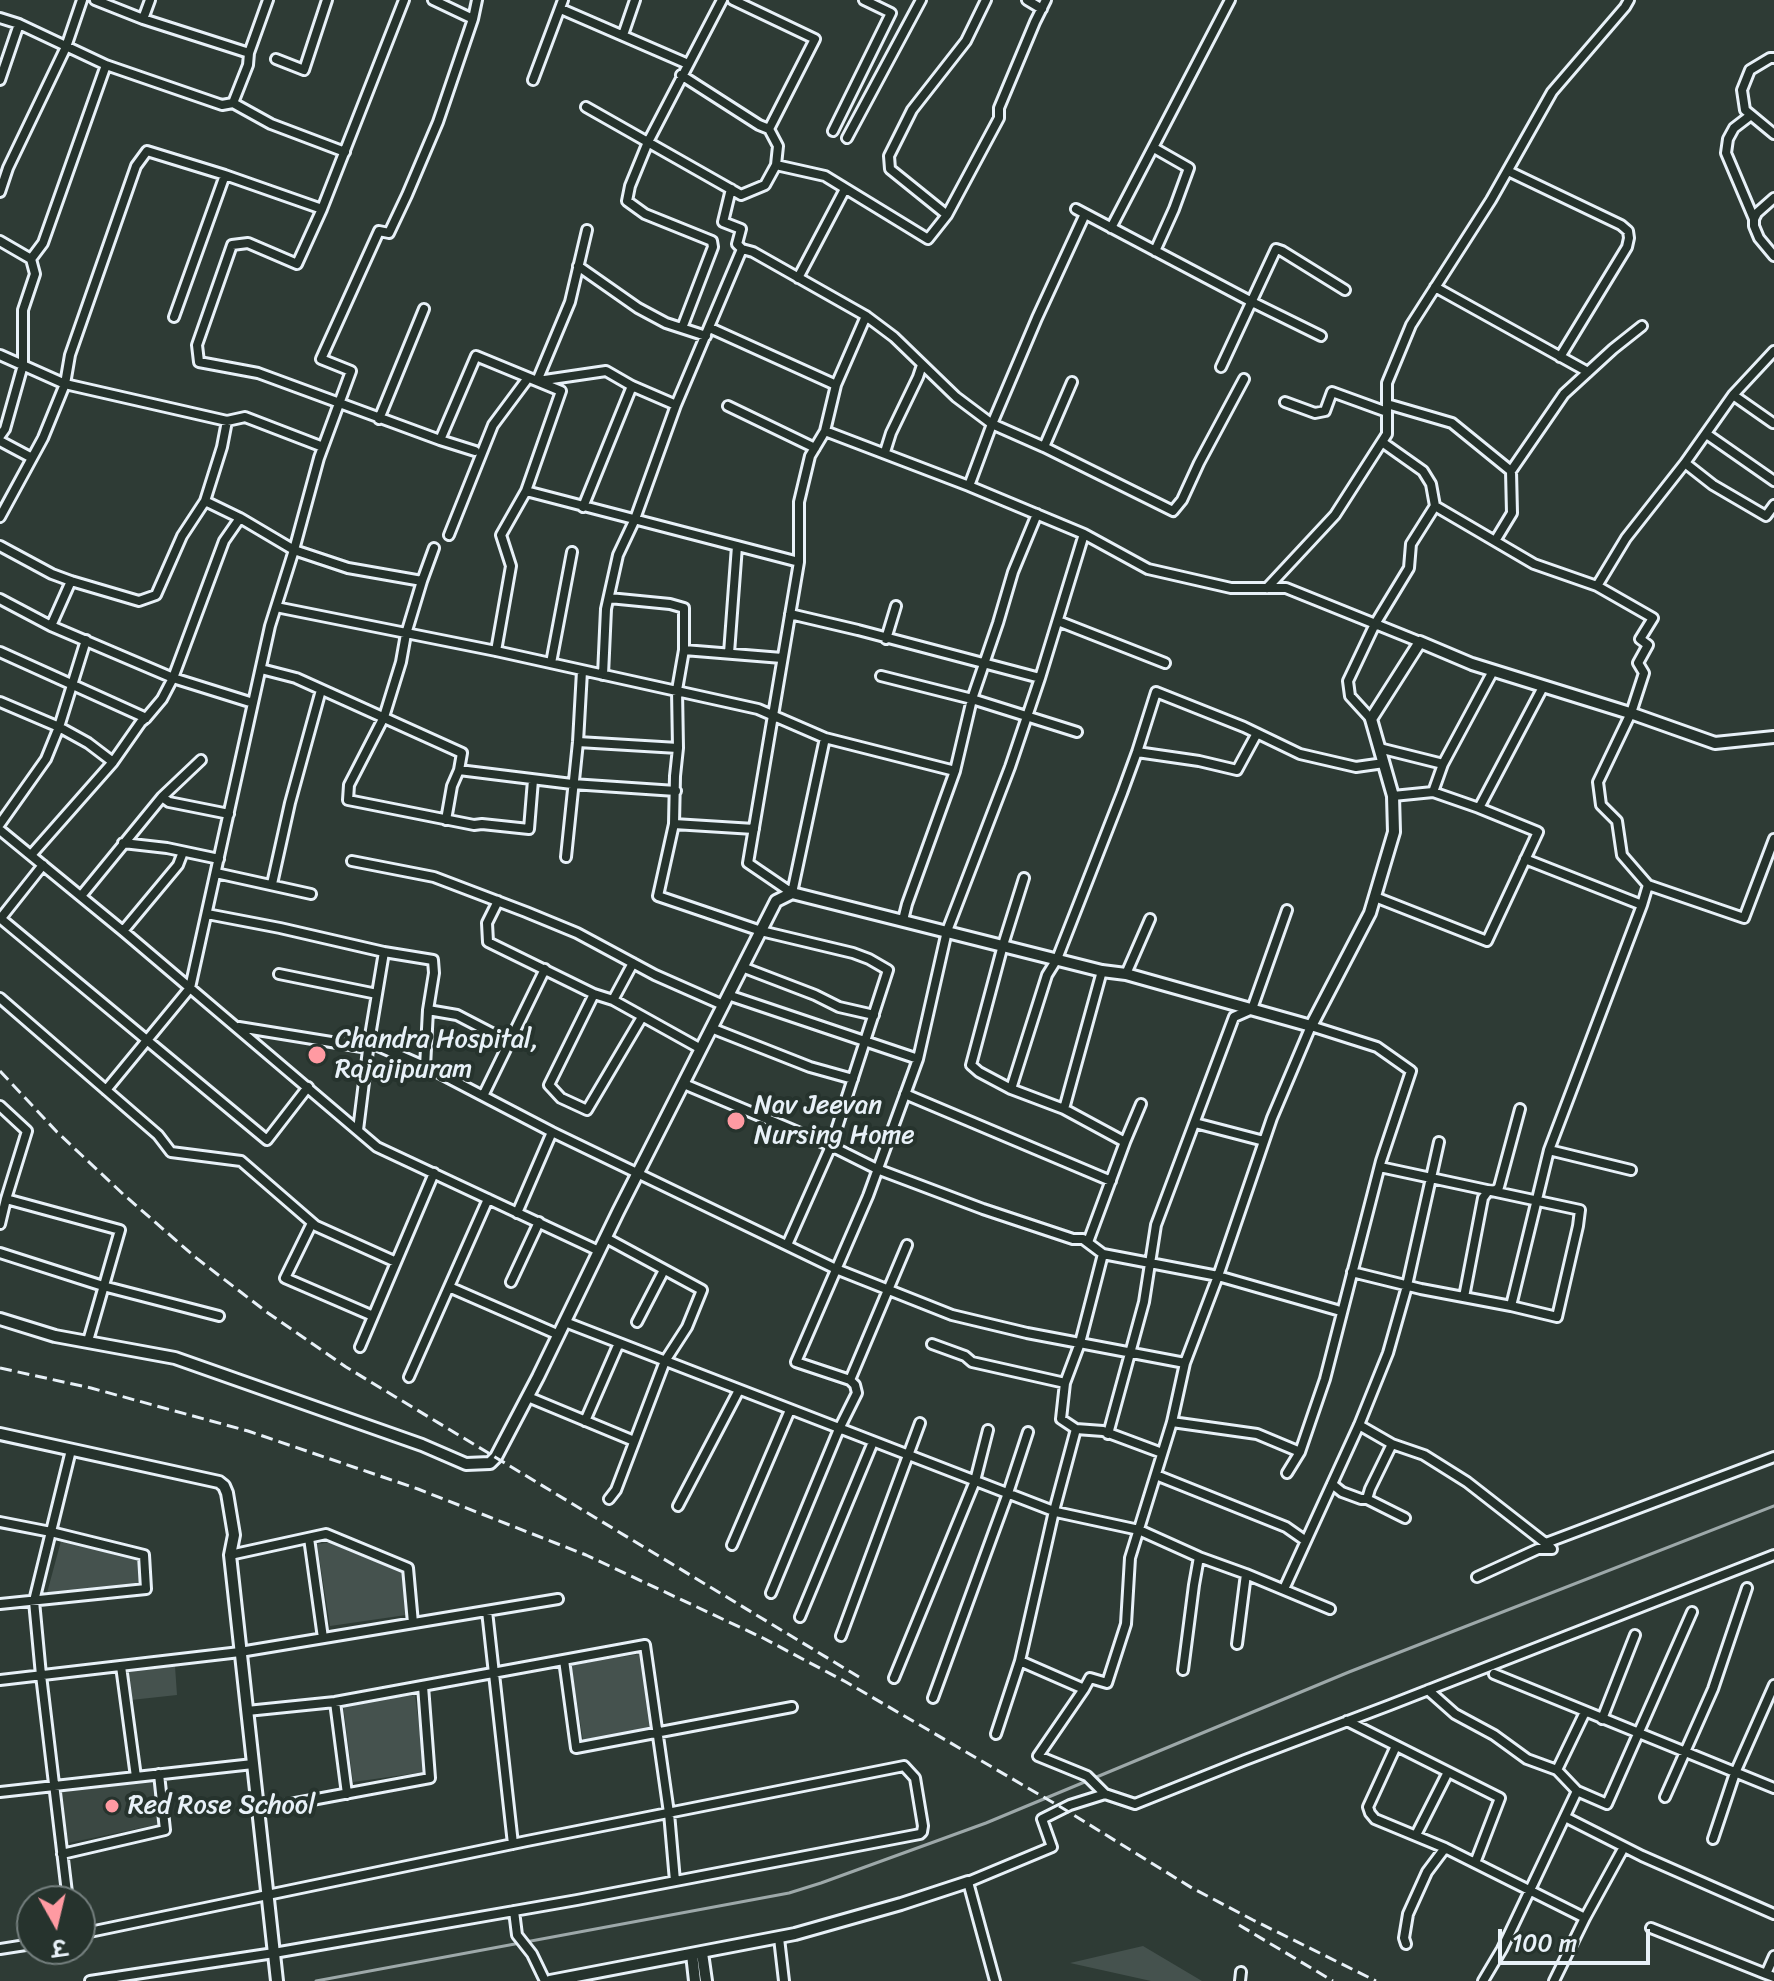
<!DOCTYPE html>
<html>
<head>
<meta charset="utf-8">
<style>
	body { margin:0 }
	#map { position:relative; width:1774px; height:1981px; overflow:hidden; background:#2e3b35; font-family:Sriracha,"Playpen Sans Deva",sans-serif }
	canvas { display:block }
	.north { position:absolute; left:16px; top:1885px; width:80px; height:80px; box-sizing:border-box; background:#26332d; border:2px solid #747f7e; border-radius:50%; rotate:172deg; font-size:22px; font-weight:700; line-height:32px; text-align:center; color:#e8f1f8 }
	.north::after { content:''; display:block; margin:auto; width:28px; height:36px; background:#ff9aa2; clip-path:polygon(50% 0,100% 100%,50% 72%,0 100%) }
	.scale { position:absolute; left:1498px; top:1929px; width:152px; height:36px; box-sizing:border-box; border:4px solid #e8f1f8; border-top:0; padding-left:10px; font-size:24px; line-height:28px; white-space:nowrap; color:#e8f1f8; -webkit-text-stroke:6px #26332d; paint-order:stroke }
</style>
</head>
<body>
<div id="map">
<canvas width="1774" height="1981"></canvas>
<div class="north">उ</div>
<div class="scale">100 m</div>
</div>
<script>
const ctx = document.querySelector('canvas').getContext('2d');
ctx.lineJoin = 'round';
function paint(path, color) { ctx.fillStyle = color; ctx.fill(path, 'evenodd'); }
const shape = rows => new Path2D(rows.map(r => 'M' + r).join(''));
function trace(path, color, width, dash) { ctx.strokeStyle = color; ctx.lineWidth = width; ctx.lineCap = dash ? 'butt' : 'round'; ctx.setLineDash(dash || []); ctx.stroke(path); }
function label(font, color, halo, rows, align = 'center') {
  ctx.font = font + ' Sriracha,sans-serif'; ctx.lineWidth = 8; ctx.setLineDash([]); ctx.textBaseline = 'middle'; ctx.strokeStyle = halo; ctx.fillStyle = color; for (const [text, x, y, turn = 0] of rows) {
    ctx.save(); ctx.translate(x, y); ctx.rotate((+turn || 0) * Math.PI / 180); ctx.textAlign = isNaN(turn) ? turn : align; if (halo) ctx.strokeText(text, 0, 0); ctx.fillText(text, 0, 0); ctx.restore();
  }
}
paint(shape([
	[154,1781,160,1824,68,1843,62,1792]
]), '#3b4843');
paint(shape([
	[61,1541,141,1558,142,1584,47,1593],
	[334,1542,403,1572,406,1615,330,1626,317,1544],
	[640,1654,652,1729,583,1740,571,1665],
	[175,1666,177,1695,131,1700,127,1670],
	[415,1695,425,1772,353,1782,343,1704],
	[1143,1946,1202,1981,1151,1981,1070,1963]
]), '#45524e');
trace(shape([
	[316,1981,789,1893,821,1883,986,1823,1349,1672,1774,1506]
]), '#9da8a9', 3);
const minor = shape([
	[95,0,143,19,249,53],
	[404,0,322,209,297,264,248,243,232,245,197,345,199,362,258,373,440,440,476,356,561,391,526,491,799,562,748,863,792,893,825,738],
	[433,0,473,19,477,0],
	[1027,0,1042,9],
	[561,9,688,64],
	[0,18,19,24,106,65,222,105,233,103,271,124,345,152],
	[143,19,150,0],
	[623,35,635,0],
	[1774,58,1770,58,1750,70,1742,90,1745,110,1774,134],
	[276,59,304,70,327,0],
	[681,75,759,125,769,129,815,39,733,0],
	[0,80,19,24],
	[533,80,563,0],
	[233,103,248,65,249,53,268,0],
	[586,107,741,195,765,185,776,165,778,146,769,129],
	[1751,115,1734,128,1728,139,1726,153,1754,219],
	[833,131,891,13,864,0],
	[847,138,921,0],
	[1154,148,1189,168,1174,209,1155,251],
	[776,165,825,176,928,239,947,215,999,118,999,108,1035,22,1046,0],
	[1508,171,1621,225,1628,231,1629,238,1627,247,1560,357],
	[731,189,723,222,741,229,737,244,742,249],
	[0,192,8,168,66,47,82,0],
	[1774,198,1757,213,1754,219,1754,226,1759,238,1774,256],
	[1076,209,1252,302,1321,336],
	[947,215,890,169,889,156,912,110,966,41,986,0],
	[1111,228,1230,0],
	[0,241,31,259,35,274,23,310,23,365,5,429,0,436],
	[31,259,43,243,106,65],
	[578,266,638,308,666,323,706,336],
	[798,278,845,189],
	[1435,287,1588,372],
	[174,317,225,175],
	[682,328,713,247,712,241,645,214,627,201,630,186,648,142,722,0],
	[710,328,836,385],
	[0,355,65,384,227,421,245,417,323,447],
	[1221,367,1276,249,1282,251,1345,290],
	[537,381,570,302,587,230],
	[538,381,606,371,632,386,676,405],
	[1733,395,1773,423],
	[1285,402,1315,413,1325,411,1332,392,1387,412],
	[1387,404,1452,423,1511,471],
	[728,406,815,448],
	[379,419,424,309],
	[825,431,836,385,866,316],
	[1708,435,1774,481],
	[440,440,475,451],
	[0,441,32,458],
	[1382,442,1423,471,1431,484,1435,506,1534,564,1597,586,1653,618,1640,639,1648,645,1638,663,1644,673,1631,713,1598,782,1601,805,1617,821,1622,855,1648,885,1642,905,1525,859],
	[1044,447,1072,382],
	[885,452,891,433,918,377,922,365],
	[1685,463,1713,485,1766,516,1774,505],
	[205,501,240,518,294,550,348,568,422,581],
	[583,507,632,386],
	[0,517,43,438,65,384,70,355,136,166,147,151,225,175,322,209],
	[1084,534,1148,569,1231,588,1286,588,1420,642],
	[449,535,493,425,528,378],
	[1495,541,1512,513,1511,471,1564,394,1613,349,1642,326],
	[0,546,52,574,71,581,139,601,156,595,182,536,205,501,222,447,227,421],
	[434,548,422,581,406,634,401,662,384,717,349,785,348,800,474,825,482,824,529,829,533,780],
	[799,562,799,502,810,456,825,431,969,486],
	[1597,586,1626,538,1685,463,1733,395,1774,351],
	[1267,588,1335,515,1387,434,1387,383,1411,325,1491,200,1552,92,1625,7,1629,0],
	[609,598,670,604,684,608,684,650,677,690,678,748,675,776,674,824,658,896,761,931,853,953,869,959,888,970,831,1146,787,1245],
	[0,599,51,626,173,678,253,703],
	[276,607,496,651,758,709,825,738,955,771],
	[790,614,858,630,1040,678],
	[1058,621,1165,663],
	[51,626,71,581],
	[886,639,896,606],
	[684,650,782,658],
	[496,651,511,566,501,535,526,491],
	[0,652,146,718],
	[729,653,737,546],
	[551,663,572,552],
	[261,669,296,678,462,753,459,770,452,786,446,820],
	[603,675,606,609,618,555,635,519,676,405,742,249,753,252,866,316,894,337,956,397,992,424,1044,447,1173,511,1182,500,1199,463,1244,379],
	[881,676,972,699,1077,732],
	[0,702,59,727,88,743,113,762],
	[1371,719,1350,696,1348,681,1375,624,1409,568,1411,544,1435,506],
	[578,742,678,748],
	[1379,748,1443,764],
	[1137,752,1199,761,1237,770,1256,735],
	[459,770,572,784,676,791],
	[1433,792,1443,764,1493,671],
	[162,797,169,802,229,814],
	[1479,808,1543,687],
	[0,824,46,759,59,727,86,640],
	[674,824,754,829],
	[0,830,123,931,377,1147,599,1251],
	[123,843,167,848,219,859],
	[31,855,113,762,141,722,146,718,162,699,173,678,224,541,240,518],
	[566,857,578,742,582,671],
	[352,861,434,877,526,912,577,933,655,975,723,1005],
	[216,873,311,894],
	[1024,878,1003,945,971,1065,979,1072,1011,1089,1064,1109,1125,1142],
	[272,884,290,803,321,690],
	[1648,885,1744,918,1774,839],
	[81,896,162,797,201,760],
	[1375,897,1487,941,1538,832,1479,808,1433,792,1393,796],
	[498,901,487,923,488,942,594,994,613,1000,701,1049],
	[207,914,280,928,384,952,369,1042],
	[0,918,267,1140,308,1087],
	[1,918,43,865],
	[903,920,907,904,955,771,972,699,998,623,1013,572,1037,514],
	[123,931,178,865,183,852],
	[384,952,433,960,434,973,428,1010,425,1067],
	[742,967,815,995,839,1007,874,1015],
	[279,974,377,994],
	[1126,974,1150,919],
	[594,994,549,1085,561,1098,587,1110,642,1017],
	[728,995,918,1059],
	[0,998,158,1135,171,1152,241,1161,316,1226,396,1262],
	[613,1000,633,963],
	[428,1010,457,1015,509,1042],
	[239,1027,368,1048],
	[711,1028,810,1067,853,1079],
	[684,1084,831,1146,877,1169,983,1209,1073,1239,1083,1239,1103,1254,1218,1276,1337,1310],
	[1011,1089,1047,975,1057,959,1122,793,1137,752,1156,692,1244,727,1300,754,1356,767,1384,763],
	[106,1090,190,988,270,626,294,550,319,458,351,371,321,359,379,231,389,233,407,195,438,122,473,19],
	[905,1094,1111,1181],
	[483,1096,545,969],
	[0,1106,27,1131,6,1199,120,1230,88,1341],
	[1064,1109,1102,971],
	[1195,1123,1264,1141],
	[358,1130,369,1042,435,1071,552,1132,836,1269,952,1315,1027,1333,1185,1363],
	[1549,1150,1631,1170],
	[517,1213,552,1132],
	[312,1223,285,1278,373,1316],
	[0,1224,6,1199],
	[606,1238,702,1290,687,1327,665,1361,616,1490,609,1499],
	[1088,1242,1125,1142,1141,1104],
	[0,1253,103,1286,219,1316],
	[1103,1254,1080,1343,1065,1383,1061,1419,1076,1429,1103,1431,1162,1453],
	[1352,1272,1421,1289,1511,1306,1557,1317,1578,1226,1580,1210,1380,1167],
	[1408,1281,1439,1142],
	[511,1282,539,1222],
	[449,1287,559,1335],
	[1464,1297,1483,1198,1488,1191,1496,1190,1499,1187,1520,1109],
	[1511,1306,1549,1150,1642,905],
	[565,1322,1056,1512,1139,1530,1199,1557,1246,1574,1330,1609],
	[637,1322,664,1270],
	[932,1344,965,1356,972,1362,1065,1383],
	[360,1347,434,1173],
	[409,1377,488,1199],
	[850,1380,907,1245],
	[528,1397,634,1441],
	[585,1421,619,1343],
	[1172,1422,1257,1434,1300,1452],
	[1359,1425,1392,1444,1424,1455,1467,1482,1549,1546],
	[1108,1434,1144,1302,1156,1225,1234,1017,1252,1009,1287,910],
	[1156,1475,1286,1527,1306,1541],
	[1332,1484,1342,1492,1361,1499,1367,1499,1405,1518],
	[1367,1499,1370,1489,1392,1444],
	[678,1506,739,1390],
	[0,1522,51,1532,144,1555,146,1589,0,1604],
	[309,1538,323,1638],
	[732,1545,790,1410],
	[230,1555,326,1534,408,1568,413,1623],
	[1477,1577,1538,1549,1552,1549,1546,1543,1774,1457],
	[1284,1589,1359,1425,1388,1353,1407,1286],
	[771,1593,839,1429,857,1393,855,1385,850,1380,796,1362,868,1196,918,1059,947,931,1010,767,1040,678,1084,534,969,486,992,424,1037,318,1085,214],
	[487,1611,513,1844],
	[800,1617,873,1442],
	[841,1636,920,1423],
	[1237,1644,1246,1574],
	[564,1660,576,1748,792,1707],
	[1020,1661,1054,1511,1076,1429],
	[121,1666,136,1777],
	[1183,1670,1194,1585,1199,1557],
	[1494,1674,1774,1788],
	[894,1678,975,1481,988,1430],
	[0,1680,240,1652,558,1599],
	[1084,1689,1090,1678,1107,1683,1126,1624,1130,1558,1172,1422,1185,1363,1218,1276,1272,1118,1311,1026,1377,1047,1411,1071,1381,1161,1325,1379,1300,1452,1287,1473],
	[1428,1690,1455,1714,1494,1735,1527,1759,1557,1770,1577,1791,1607,1804,1692,1612],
	[933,1698,1008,1493,1028,1432],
	[335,1702,347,1794],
	[247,1711,335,1702,645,1645,669,1813,675,1881],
	[1602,1719,1635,1635],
	[1347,1721,1500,1798,1475,1863],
	[996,1734,1020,1661,1084,1689,1038,1756,1087,1776,1105,1794,1135,1804,1245,1760,1390,1705,1774,1555],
	[1396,1746,1368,1807,1370,1813,1375,1819,1445,1848,1585,1918],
	[1557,1770,1585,1712],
	[0,1792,253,1764],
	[1665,1797,1713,1689,1747,1588],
	[258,1810,430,1778,423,1686],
	[1565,1817,1642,1856,1774,1914],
	[1416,1835,1448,1772],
	[1713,1839,1735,1773,1774,1685],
	[62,1854,165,1830,159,1774],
	[68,1901,41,1675,34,1601,71,1450],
	[514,1911,517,1935,532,1954,545,1981],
	[1651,1928,1766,1974],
	[80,1934,527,1841,904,1766,915,1778,923,1826,922,1832,920,1834,577,1900,274,1953,90,1981],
	[779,1938,784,1981],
	[1406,1944,1404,1938,1408,1914,1427,1872,1445,1848],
	[0,1949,32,1944],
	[1774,1956,1766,1974,1774,1977],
	[995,1981,968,1882,1052,1847,1042,1819,1070,1805,1105,1794],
	[1240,1981,1241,1972],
	[1483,1981,1502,1949,1577,1791],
	[1554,1981,1585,1918,1624,1847]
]);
const tertiary = shape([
	[0,1319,55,1336,175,1358,422,1445,466,1464,490,1463,496,1457,538,1377,618,1212,776,901,792,893,1102,971,1126,974,1311,1026,1370,913,1394,832,1393,796,1371,719,1420,642,1472,664,1636,715,1715,743,1774,737],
	[0,1434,219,1482,224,1486,227,1493,234,1535,230,1555,277,1981],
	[702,1953,706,1981],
	[692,1954,695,1981],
	[550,1981,795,1934,901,1904,968,1882]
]);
trace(minor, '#e8f1f8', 14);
trace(tertiary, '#e8f1f8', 16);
trace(minor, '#26332d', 8);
trace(tertiary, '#26332d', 10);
trace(shape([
	[0,1071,57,1132,123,1194,195,1257,268,1313,346,1367,859,1677],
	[0,1368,91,1388,248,1431,418,1489,586,1555,763,1638,846,1682,1064,1809,1192,1888,1253,1920,1376,1981],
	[1239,1925,1333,1981]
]), '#e8f1f8', 3, [12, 6]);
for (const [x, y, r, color] of [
	[317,1055,10,"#ff9aa2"],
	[736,1121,10,"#ff9aa2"],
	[112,1806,8,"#ff9aa2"]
]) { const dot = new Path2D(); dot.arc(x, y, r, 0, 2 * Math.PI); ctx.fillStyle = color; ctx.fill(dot); trace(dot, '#26332d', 3); }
label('26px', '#e8f1f8', '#26332d', [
	["Chandra Hospital,",335,1040],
	["Rajajipuram",335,1070],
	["Nav Jeevan",754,1106],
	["Nursing Home",754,1136],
	["Red Rose School",128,1806]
], 'left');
</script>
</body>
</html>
